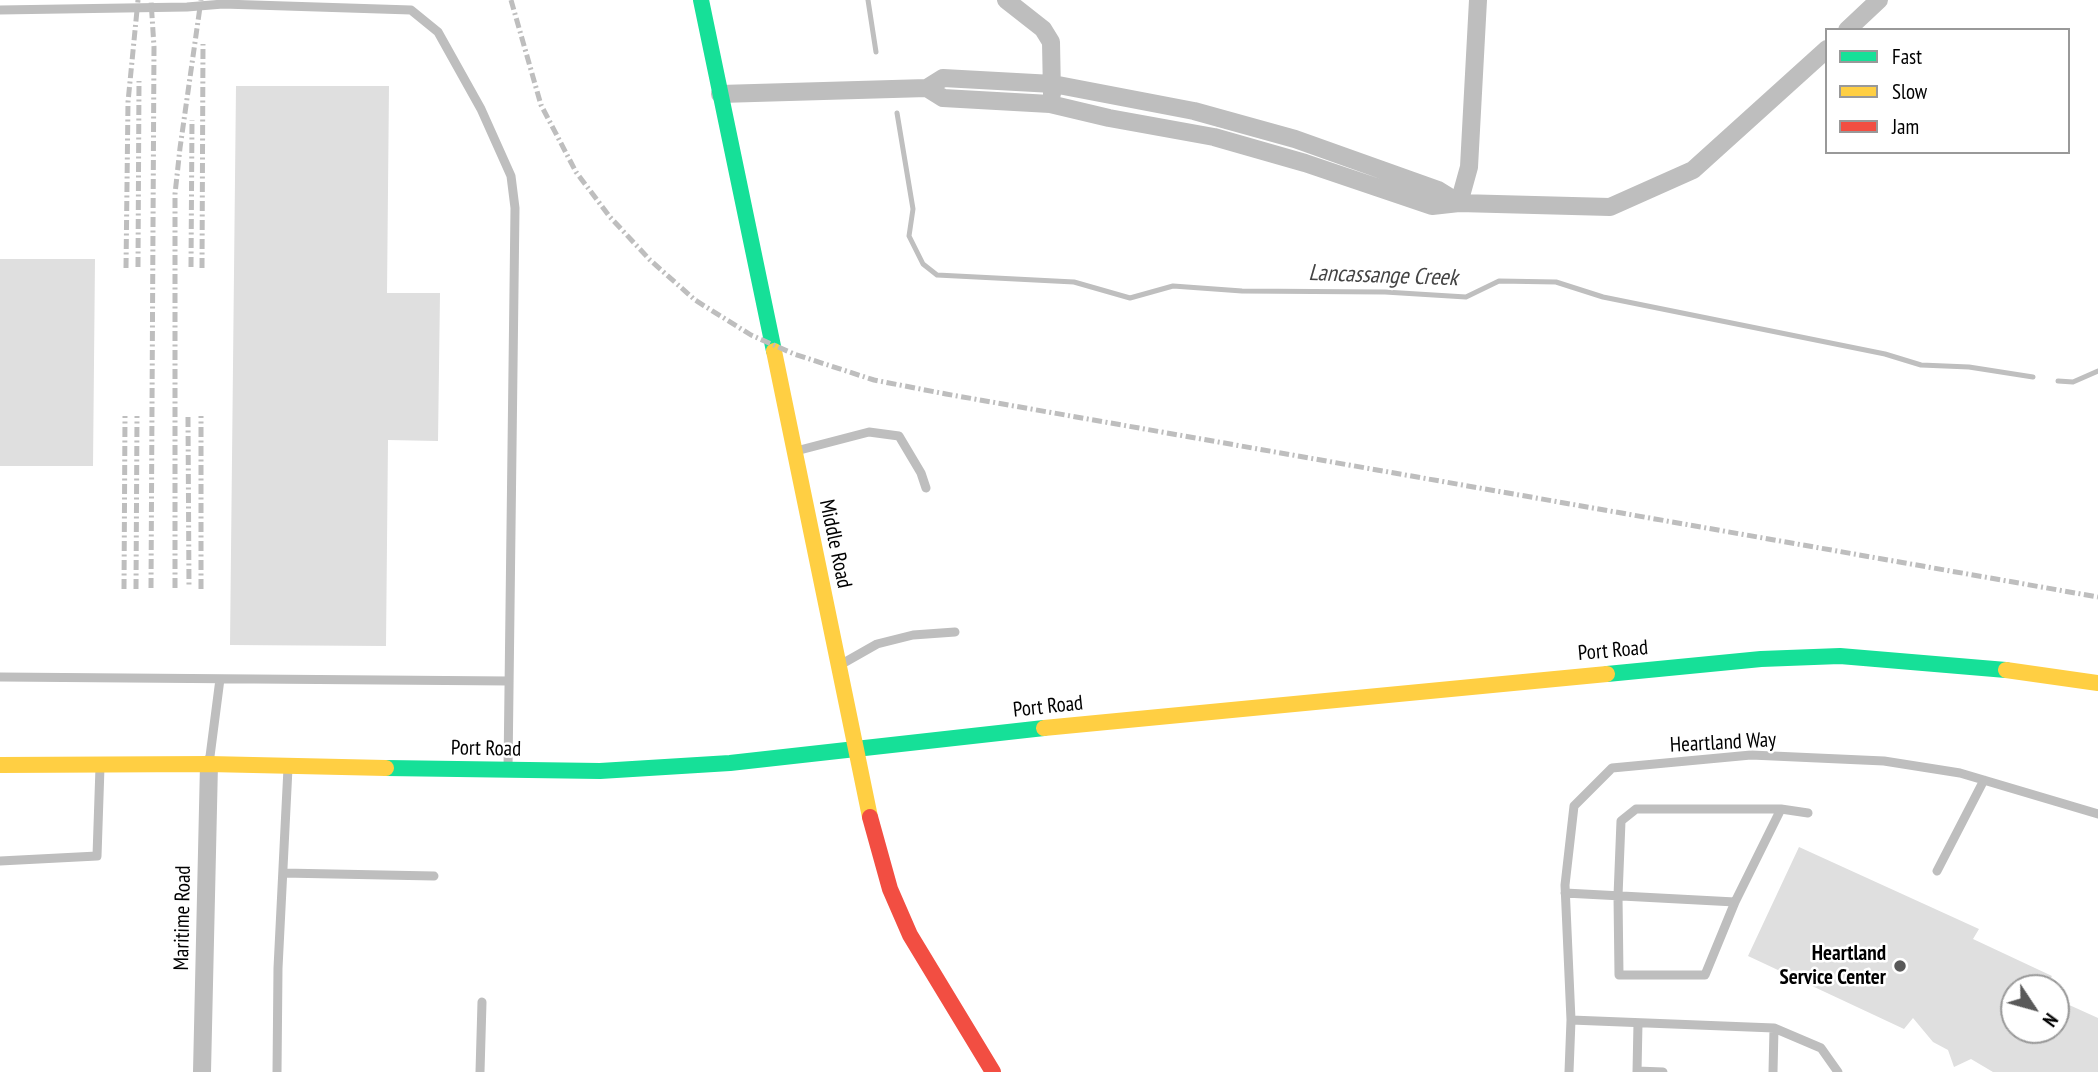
<!DOCTYPE html>
<html>
<head>
<meta charset="utf-8">
<style>
	body { margin:0 }
	#map { position:relative; width:2098px; height:1072px; overflow:hidden; background:#fff; font-family:"PT Sans Narrow",sans-serif }
	canvas { display:block }
	.legend { position:absolute; left:1825px; top:28px; width:245px; height:126px; box-sizing:border-box; background:#fff; border:2px solid #999; margin:0; padding:9px 12px; list-style:none; font-size:21px; color:#000 }
	.legend li { display:flex; align-items:center; gap:14px; height:35px }
	.legend b { width:35px; border:2px solid #999 }
	.north { position:absolute; left:2000px; top:974px; width:70px; height:70px; box-sizing:border-box; background:#fff; border:2px solid #999; border-radius:50%; rotate:126deg; font-size:19px; font-weight:700; line-height:28px; text-align:center; color:#000 }
	.north::after { content:''; display:block; margin:auto; width:24px; height:32px; background:#595959; clip-path:polygon(50% 0,100% 100%,50% 72%,0 100%) }
</style>
</head>
<body>
<div id="map">
<canvas width="2098" height="1072"></canvas>
<ul class="legend">
<li><b style="height:9px;background:#16e098"></b>Fast</li>
<li><b style="height:9px;background:#ffcf43"></b>Slow</li>
<li><b style="height:9px;background:#f24e42"></b>Jam</li>
</ul>
<div class="north">N</div>
</div>
<script>
const ctx = document.querySelector('canvas').getContext('2d');
ctx.lineJoin = 'round';
const shape = rows => new Path2D(rows.map(r => 'M' + r).join(''));
function trace(path, color, width, dash) { ctx.strokeStyle = color; ctx.lineWidth = width; ctx.lineCap = dash ? 'butt' : 'round'; ctx.setLineDash(dash || []); ctx.stroke(path); }
function paint(path, color) { ctx.fillStyle = color; ctx.fill(path, 'evenodd'); }
function label(font, color, halo, rows, align = 'center') {
  ctx.font = font + ' "PT Sans Narrow",sans-serif'; ctx.lineWidth = 5; ctx.setLineDash([]); ctx.textBaseline = 'middle'; ctx.strokeStyle = halo; ctx.fillStyle = color; for (const [text, x, y, turn = 0] of rows) {
    ctx.save(); ctx.translate(x, y); ctx.rotate((+turn || 0) * Math.PI / 180); ctx.textAlign = isNaN(turn) ? turn : align; if (halo) ctx.strokeText(text, 0, 0); ctx.fillText(text, 0, 0); ctx.restore();
  }
}
trace(shape([
	[868,0,876,52],
	[897,113,913,209,909,236,923,264,937,275,1074,282,1130,298,1173,286,1242,291,1385,292,1466,297,1499,281,1556,282,1603,297,1885,354,1921,365,1969,367,2033,377],
	[2058,381,2073,382,2098,371]
]), '#bfbfbf', 5);
paint(shape([
	[236,86,389,86,387,293,440,293,438,441,388,440,386,646,230,645],
	[0,259,95,259,93,466,0,466],
	[1799,847,1979,929,1973,939,2052,976,2044,988,2014,988,2014,1030,2056,1030,2056,999,2098,1018,2098,1072,1993,1072,1971,1059,1954,1067,1948,1050,1933,1042,1913,1018,1904,1029,1748,956]
]), '#dfdfdf');
trace(shape([
	[0,10,187,7,223,4,411,10,438,32,481,109,511,176,515,208,508,769],
	[796,451,869,432,899,436,921,473,926,488],
	[840,665,877,644,913,635,955,632],
	[0,677,509,681],
	[209,764,220,679],
	[0,861,97,856,100,767],
	[1937,871,1984,780],
	[283,873,434,876],
	[1565,893,1735,902,1781,809,1808,813],
	[1735,902,1705,975,1619,975,1618,896,1621,821,1636,809,1781,809],
	[1571,1020,1774,1028,1821,1048,1838,1072],
	[1637,1071,1663,1072],
	[277,1072,278,968,288,768],
	[480,1072,482,1002],
	[1569,1072,1571,1020,1565,885,1574,806,1612,768,1751,755,1884,761,1960,773,2098,814],
	[1637,1072,1638,1023],
	[1773,1072,1774,1028]
]), '#bebebe', 9);
trace(shape([
	[1006,0,1043,29,1051,42,1052,94],
	[1847,30,1879,0],
	[927,88,943,98,1050,104,1109,118,1214,137,1305,163,1432,206,1459,203,1610,207,1693,170,1827,49],
	[720,94,927,88,943,78,1053,84,1194,111,1295,139,1438,190,1459,203],
	[1459,203,1469,167,1478,0],
	[202,1072,209,764]
]), '#bebebe', 18);
trace(shape([
	[701,0,774,351],
	[1607,674,1761,659,1840,656,2006,670],
	[386,768,600,771,730,763,1044,728]
]), '#16e098', 16);
trace(shape([
	[774,351,870,817],
	[2006,670,2098,683],
	[1044,728,1607,674],
	[0,765,209,764,386,768]
]), '#ffcf43', 16);
trace(shape([
	[870,817,890,889,910,935,993,1072]
]), '#f24e42', 16);
trace(shape([
	[511,0,541,105,576,172,610,217,650,260,695,300,751,335,794,354,874,380,946,394,2098,597],
	[138,267,139,81],
	[191,267,192,120],
	[126,268,128,102,138,0],
	[202,268,203,44],
	[188,417,189,588],
	[151,588,154,47,151,0],
	[175,588,175,194,180,148,201,0],
	[124,589,125,416],
	[136,589,137,416],
	[201,589,201,416]
]), '#bebebe', 5, [10, 3.5, 2, 3.5]);
for (const [x, y, r, color] of [
	[1900,966,7,"#595959"]
]) { const dot = new Path2D(); dot.arc(x, y, r, 0, 2 * Math.PI); ctx.fillStyle = color; ctx.fill(dot); trace(dot, '#fff', 2.5); }
label('21px', '#000', '#fff', [
	["Middle Road",835,544,78],
	["Port Road",1613,651,-5],
	["Port Road",1048,707,-6],
	["Heartland Way",1723,743,-3],
	["Port Road",486,749,1],
	["Maritime Road",183,918,-89]
]);
label('bold 21px', '#000', '#fff', [
	["Heartland",1886,954],
	["Service Center",1886,978]
], 'right');
label('italic 23px', '#444', '#fff', [
	["Lancassange Creek",1383,276,2]
]);
</script>
</body>
</html>
